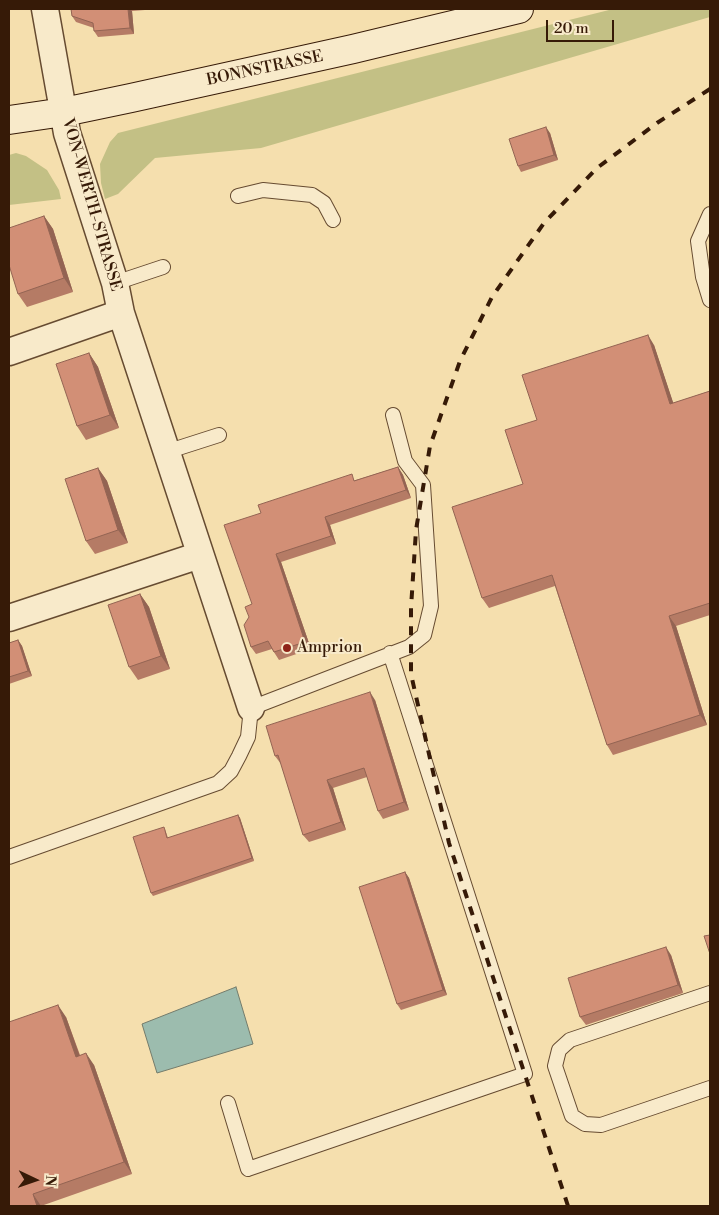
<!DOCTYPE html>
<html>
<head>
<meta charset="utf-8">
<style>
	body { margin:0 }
	#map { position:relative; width:719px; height:1215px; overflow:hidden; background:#f5dfae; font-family:"Libre Bodoni",serif }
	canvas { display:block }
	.frame { position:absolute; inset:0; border:10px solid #361a07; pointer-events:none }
	.north { position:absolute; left:10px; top:1155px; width:50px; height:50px; -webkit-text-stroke:4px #f8eaca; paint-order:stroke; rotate:93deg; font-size:14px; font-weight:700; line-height:20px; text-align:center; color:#361a07 }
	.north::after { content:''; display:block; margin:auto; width:18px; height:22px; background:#361a07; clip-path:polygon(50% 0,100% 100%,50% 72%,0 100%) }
	.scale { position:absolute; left:546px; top:20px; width:68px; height:22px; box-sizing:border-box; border:2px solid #361a07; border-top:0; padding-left:6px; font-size:15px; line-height:18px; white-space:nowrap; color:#361a07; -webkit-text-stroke:4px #f8eaca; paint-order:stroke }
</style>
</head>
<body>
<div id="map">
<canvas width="719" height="1215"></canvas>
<div class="frame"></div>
<div class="north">N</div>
<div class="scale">20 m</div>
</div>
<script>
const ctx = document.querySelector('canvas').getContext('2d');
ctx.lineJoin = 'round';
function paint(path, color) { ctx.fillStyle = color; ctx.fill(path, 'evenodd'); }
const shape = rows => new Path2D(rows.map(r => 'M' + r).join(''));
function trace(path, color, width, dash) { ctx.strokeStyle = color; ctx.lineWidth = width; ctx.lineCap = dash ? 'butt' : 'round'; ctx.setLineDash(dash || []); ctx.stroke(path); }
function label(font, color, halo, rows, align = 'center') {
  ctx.font = font + ' "Libre Bodoni",serif'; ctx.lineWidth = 4; ctx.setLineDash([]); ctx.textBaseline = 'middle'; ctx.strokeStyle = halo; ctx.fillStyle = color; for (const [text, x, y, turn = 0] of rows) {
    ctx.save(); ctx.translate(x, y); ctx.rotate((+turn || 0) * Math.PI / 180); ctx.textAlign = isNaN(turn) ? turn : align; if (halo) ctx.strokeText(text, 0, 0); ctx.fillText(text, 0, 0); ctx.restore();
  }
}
paint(shape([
	[613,9,710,9,710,17,261,148,155,158,118,194,105,199,101,183,100,164,110,142,118,133],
	[16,153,26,156,47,170,59,190,61,199,9,205,9,155]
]), '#c3c085');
const water = shape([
	[236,987,253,1044,157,1073,142,1024,236,987]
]);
paint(water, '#9cbcae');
trace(water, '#737b6b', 1);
const service = shape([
	[238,196,263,190,312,195,324,203,333,220],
	[710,214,698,241,703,277,710,300],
	[115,283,163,267],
	[166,452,219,435],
	[9,857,218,783,231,771,239,756,248,737,251,708,409,647,424,635,431,606,423,485,405,461,393,415],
	[710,993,570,1040,559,1050,555,1066,572,1116,585,1124,601,1125,710,1088],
	[228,1103,248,1169,525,1074,390,653]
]);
const minor = shape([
	[45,9,67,133,115,283,121,313,251,708],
	[9,352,121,313],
	[9,618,200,555]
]);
const secondary = shape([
	[9,120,64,112,131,98,353,49,519,9]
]);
trace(service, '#664b31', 16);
trace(minor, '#664b31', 29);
trace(secondary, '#361a07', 30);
trace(service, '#f8eaca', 14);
trace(minor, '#f8eaca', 26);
trace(secondary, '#f8eaca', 28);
trace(shape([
	[568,1206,449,843,411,674,411,608,416,530,430,446,460,361,492,297,544,223,597,168,657,123,710,89]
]), '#361a07', 4, [9, 9]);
paint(shape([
	[71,9,158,9,132,11,134,34,98,37,94,31,94,28,76,22,72,16],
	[550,133,558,160,521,172,518,166],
	[44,216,53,229,73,292,27,307,18,294],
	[654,345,673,403,710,391,710,615,676,626,707,725,613,755,607,745,555,586,489,608,482,598,523,484,537,420],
	[89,353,98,367,119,428,86,440,77,426],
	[398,467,403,475,411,498,330,525,336,544,281,562,311,649,279,660,272,649,256,654,251,647,249,617,252,604,261,513,356,480],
	[98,468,107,481,128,543,95,554,86,541],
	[140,594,149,607,170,669,138,680,129,667],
	[18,640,22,646,32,676,9,684,9,643],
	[375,700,409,810,383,819,378,811,367,777,333,788,346,830,309,842,303,835,281,764,275,756],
	[238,815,240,818,254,861,153,896,151,893,165,829,168,838],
	[405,872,409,878,447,995,401,1010,397,1004],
	[671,955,683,993,586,1025,580,1017],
	[66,1017,80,1055,94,1065,132,1174,41,1206,9,1206]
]), '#b57b65');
paint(shape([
	[128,9,130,9,132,11,134,34,130,28],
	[546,127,550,133,558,160,554,155],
	[44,216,53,229,73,292,64,278],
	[648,335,654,345,677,414,670,404],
	[89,353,98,367,119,428,110,415],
	[398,467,403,475,411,498,406,490],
	[98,468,107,481,128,543,118,530],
	[325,517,330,525,336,544,331,536],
	[276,554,281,562,311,649,305,642],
	[140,594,149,607,170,669,161,656],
	[669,616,676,626,707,725,700,715],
	[18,640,22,646,32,676,28,671],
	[370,692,375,700,409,810,404,802],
	[327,780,333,788,346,830,341,822],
	[238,815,240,818,254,861,252,858],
	[405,872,409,878,447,995,443,990],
	[666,947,671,955,683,993,678,985],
	[58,1005,66,1017,84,1068,76,1057],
	[86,1053,94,1065,132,1174,124,1162],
	[33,1194,41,1206,37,1206]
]), '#936453');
const building = shape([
	[71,9,128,9,130,28,94,31,93,23,72,16,71,9],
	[546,127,554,155,518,166,509,139,546,127],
	[44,216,64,278,18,294,9,265,9,228,44,216],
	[648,335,670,404,710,391,710,603,669,616,700,715,607,745,552,575,482,598,452,507,523,484,505,430,537,420,522,375,648,335],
	[89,353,110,415,77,426,56,364,89,353],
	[398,467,406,490,325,517,331,536,276,554,305,642,274,652,268,641,251,647,244,625,249,617,245,607,252,604,224,525,261,513,258,505,352,474,354,481,398,467],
	[98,468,118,530,86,541,65,479,98,468],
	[140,594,161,656,129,667,108,605,140,594],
	[18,640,28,671,9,677,9,643,18,640],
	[370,692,404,802,378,811,364,768,327,780,341,822,303,835,278,755,275,756,266,726,370,692],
	[238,815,252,858,151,893,133,837,164,827,167,838,238,815],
	[405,872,443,990,397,1004,359,887,405,872],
	[710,935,710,954,704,936,710,935],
	[666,947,678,985,580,1017,568,978,666,947],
	[58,1005,76,1057,86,1053,124,1162,33,1194,37,1206,9,1206,9,1022,58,1005]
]);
paint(building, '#d28f76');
trace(building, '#936453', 1);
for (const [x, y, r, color] of [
	[287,648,5,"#8f2418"]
]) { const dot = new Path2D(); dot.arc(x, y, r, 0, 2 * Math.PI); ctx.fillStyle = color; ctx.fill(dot); trace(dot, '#f8eaca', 2); }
label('16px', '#361a07', '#f8eaca', [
	["BONNSTRASSE",265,69,-12],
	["VON-WERTH-STRASSE",91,205,74]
]);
label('16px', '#361a07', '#f8eaca', [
	["Amprion",297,648]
], 'left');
</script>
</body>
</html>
